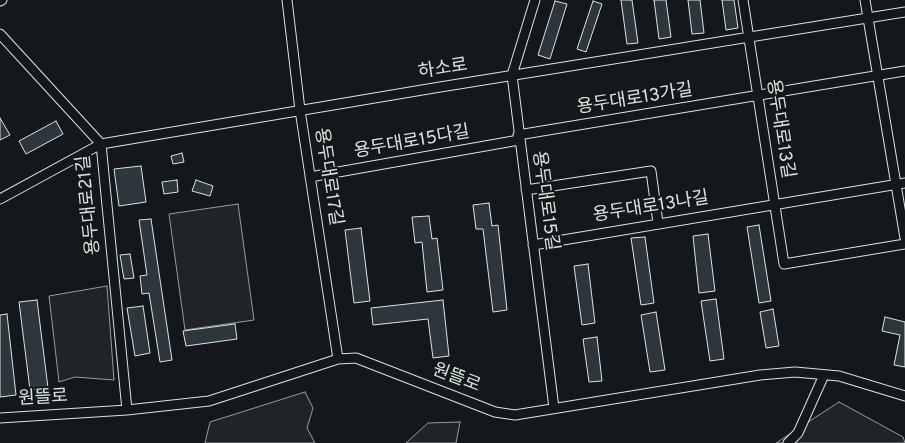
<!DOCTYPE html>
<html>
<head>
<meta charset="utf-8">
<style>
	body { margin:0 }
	canvas { display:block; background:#14181c }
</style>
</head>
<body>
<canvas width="905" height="443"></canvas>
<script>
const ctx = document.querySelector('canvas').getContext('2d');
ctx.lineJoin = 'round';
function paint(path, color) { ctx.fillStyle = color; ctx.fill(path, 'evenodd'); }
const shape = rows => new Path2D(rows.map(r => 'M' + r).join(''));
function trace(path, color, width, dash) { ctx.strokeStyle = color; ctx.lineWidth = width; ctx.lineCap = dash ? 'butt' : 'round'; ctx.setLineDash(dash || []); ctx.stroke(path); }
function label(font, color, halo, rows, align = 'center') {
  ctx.font = font + ' Overpass,"Noto Sans KR",sans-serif'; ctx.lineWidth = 4; ctx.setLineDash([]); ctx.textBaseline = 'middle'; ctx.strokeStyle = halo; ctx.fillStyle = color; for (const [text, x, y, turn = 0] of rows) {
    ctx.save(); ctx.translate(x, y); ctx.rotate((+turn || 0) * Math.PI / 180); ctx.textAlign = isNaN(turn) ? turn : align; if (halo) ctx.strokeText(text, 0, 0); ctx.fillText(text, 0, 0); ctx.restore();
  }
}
const green = shape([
	[238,204,254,320,185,330,169,214,238,204],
	[107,286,114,380,75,377,59,382,49,296,107,286],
	[305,392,313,408,307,428,315,443,205,443,210,422,305,392],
	[839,402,903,437,905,443,776,443,839,402],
	[460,422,456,443,406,443,428,423,460,422]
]);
paint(green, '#202428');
trace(green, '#939e99', 1);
const building = shape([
	[621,0,632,0,638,43,627,44,621,0],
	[654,0,666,0,671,37,659,39,654,0],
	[688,0,700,0,704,33,692,34,688,0],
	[722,0,734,0,738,28,726,30,722,0],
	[555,1,567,4,550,59,538,55,555,1],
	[593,1,602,4,586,52,577,49,593,1],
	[0,118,10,135,0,140,0,118],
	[56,121,63,134,26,154,19,141,56,121],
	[182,153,184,162,173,164,171,156,182,153],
	[141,166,146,202,119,206,114,169,141,166],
	[177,180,178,192,164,194,162,182,177,180],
	[196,180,213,186,210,196,192,191,196,180],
	[489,203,492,226,498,225,507,310,493,312,483,229,476,229,473,205,489,203],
	[429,216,432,239,437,238,443,290,427,292,422,242,415,243,412,217,429,216],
	[151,219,172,360,160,362,149,293,142,294,140,276,147,275,139,220,151,219],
	[759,225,771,301,759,303,747,227,759,225],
	[361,228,370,301,354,303,345,230,361,228],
	[708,234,715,291,699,293,693,236,708,234],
	[645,237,654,303,641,305,631,238,645,237],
	[130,254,134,278,124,279,120,255,130,254],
	[588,264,595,323,582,325,574,266,588,264],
	[716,299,724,359,710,361,701,301,716,299],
	[37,300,48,388,30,390,19,302,37,300],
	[443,300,449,356,433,358,428,319,373,325,371,308,443,300],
	[143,306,150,353,135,356,127,308,143,306],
	[773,309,779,346,766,348,760,312,773,309],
	[656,312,665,370,650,372,641,315,656,312],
	[7,314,16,395,0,397,0,315,7,314],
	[885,317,905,322,905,367,894,365,900,335,882,331,885,317],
	[235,324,237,339,186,346,183,331,235,324],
	[597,337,602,381,589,382,583,339,597,337]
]);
paint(building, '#2c363c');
trace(building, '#d8e6dc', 1);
const minor = shape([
	[287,0,300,110,338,359],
	[535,0,512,75,554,408],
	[743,0,784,264,905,244],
	[865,0,905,238],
	[0,1,2,0],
	[0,34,101,144,127,410],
	[518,135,905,71],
	[310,177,519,140],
	[526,190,651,171,658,223],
	[0,199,101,144,434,88,905,12],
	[533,245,905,183],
	[0,418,127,410,209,401,338,359,356,358,495,412,515,415,760,375,795,372,839,376,905,396],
	[788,443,798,433,824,375]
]);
trace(minor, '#d8e6dc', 11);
trace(minor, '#14181c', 9);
label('18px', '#d8e6dc', '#14181c', [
	["하소로",443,70,-9],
	["용두대로13가길",635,100,-9],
	["용두대로13길",779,129,81],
	["용두대로15다길",412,143,-10],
	["용두대로17길",327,177,81],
	["용두대로15길",544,201,82],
	["용두대로21길",90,205,-96],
	["용두대로13나길",651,208,-9],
	["원뜰로",456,379,21],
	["원뜰로",43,399,-3]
]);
</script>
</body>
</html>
